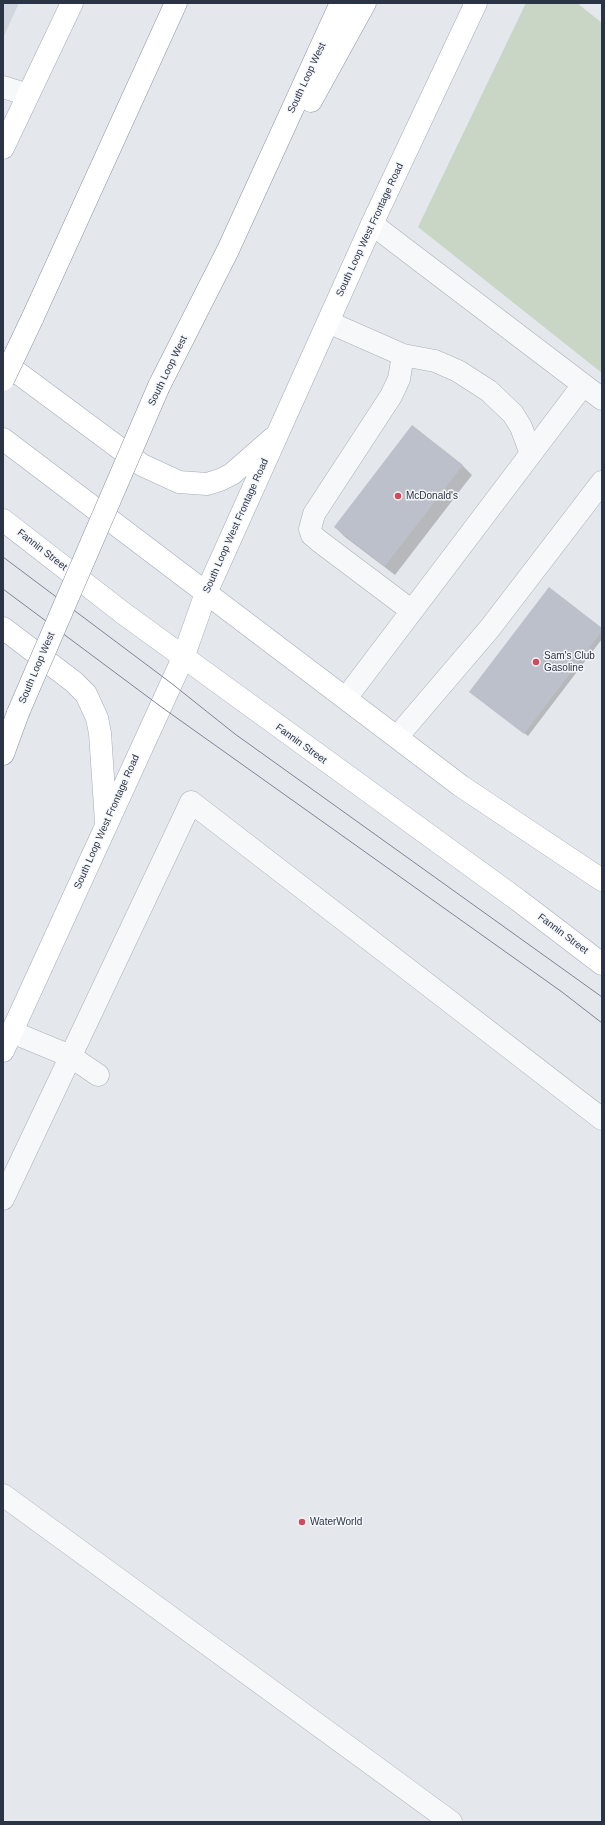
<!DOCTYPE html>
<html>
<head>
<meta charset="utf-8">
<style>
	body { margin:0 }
	#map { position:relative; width:605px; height:1825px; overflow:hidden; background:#e4e7ec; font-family:Helvetica,sans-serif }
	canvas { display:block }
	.frame { position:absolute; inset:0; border:4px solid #2b3445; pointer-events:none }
</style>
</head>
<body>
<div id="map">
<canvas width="605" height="1825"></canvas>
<div class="frame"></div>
</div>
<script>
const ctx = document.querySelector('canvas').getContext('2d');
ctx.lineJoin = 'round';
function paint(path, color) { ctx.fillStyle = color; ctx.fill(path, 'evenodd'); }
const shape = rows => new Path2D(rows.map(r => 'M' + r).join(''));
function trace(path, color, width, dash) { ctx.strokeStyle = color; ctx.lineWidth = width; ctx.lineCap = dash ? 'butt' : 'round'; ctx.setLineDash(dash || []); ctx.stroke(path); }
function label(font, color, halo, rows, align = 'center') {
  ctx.font = font + ' Helvetica,sans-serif'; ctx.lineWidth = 3; ctx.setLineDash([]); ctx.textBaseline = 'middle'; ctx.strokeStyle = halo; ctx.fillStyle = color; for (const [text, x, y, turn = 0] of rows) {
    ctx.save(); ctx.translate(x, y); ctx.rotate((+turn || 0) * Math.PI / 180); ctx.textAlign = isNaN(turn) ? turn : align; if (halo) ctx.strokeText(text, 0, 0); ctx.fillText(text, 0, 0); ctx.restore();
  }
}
paint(shape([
	[3,3,19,3,3,38]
]), '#d2d6de');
paint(shape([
	[526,3,577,3,602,23,602,373,418,227]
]), '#c9d6c5');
paint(shape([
	[462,465,472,475,395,575,345,537,335,527],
	[602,629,602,639,528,736,474,695]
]), '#0003');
paint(shape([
	[412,425,463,465,385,566,334,527],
	[549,587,602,628,602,631,524,734,469,692]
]), '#bbc0ca');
const minor = shape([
	[3,87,28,95],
	[372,224,602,399],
	[328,322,403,355,435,361,458,371,489,391,513,414,521,427,531,454],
	[403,355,399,379,391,396,314,514,310,529,312,535,319,541,412,611],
	[346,698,583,385],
	[397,737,490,628,602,482],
	[12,1032,70,1056,98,1075],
	[3,1199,191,802,602,1119],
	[3,1495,451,1822]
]);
const major = shape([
	[3,148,72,3],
	[3,359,14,370,142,465,179,482,207,484,220,480,232,474,273,438],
	[3,439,461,786,602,880],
	[3,520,123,613,518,900,602,964],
	[3,628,74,682,86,694,97,718,100,733,106,822],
	[3,1051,183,658,206,593,372,224,476,3]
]);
const highway = shape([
	[311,101,365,3],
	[32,319,176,3],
	[159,386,228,250,341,3],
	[3,754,18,713]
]);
trace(minor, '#a9aeb7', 23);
trace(major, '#a3abb8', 23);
trace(highway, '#8b94a3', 23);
trace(minor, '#f7f8fa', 22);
trace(major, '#fff', 22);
trace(highway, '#fff', 22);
trace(shape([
	[3,557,171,683,235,734,602,997],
	[3,589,160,706,562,992,602,1023]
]), '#7d8696', 1);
const highwayBridge = shape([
	[3,380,32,319],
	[18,713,159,386]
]);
trace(highwayBridge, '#8b94a3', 23, []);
trace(highwayBridge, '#fff', 22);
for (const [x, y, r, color] of [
	[398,496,4,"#d1495b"],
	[536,662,4,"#d1495b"],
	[302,1522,4,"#d1495b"]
]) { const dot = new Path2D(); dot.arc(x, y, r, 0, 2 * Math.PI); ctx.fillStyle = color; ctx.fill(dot); trace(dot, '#f4f6f9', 1.5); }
label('10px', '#2b3445', '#f4f6f9', [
	["South Loop West",307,78,-65],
	["South Loop West Frontage Road",370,230,-65],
	["South Loop West",168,371,-64],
	["South Loop West Frontage Road",236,526,-66],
	["Fannin Street",42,550,38],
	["South Loop West",37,668,-67],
	["Fannin Street",301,744,36],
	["South Loop West Frontage Road",107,822,-66],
	["Fannin Street",563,934,37]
]);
label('10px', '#2b3445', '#f4f6f9', [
	["McDonald's",406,496],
	["Sam's Club",544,656],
	["Gasoline",544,668],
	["WaterWorld",310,1522]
], 'left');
</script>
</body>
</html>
